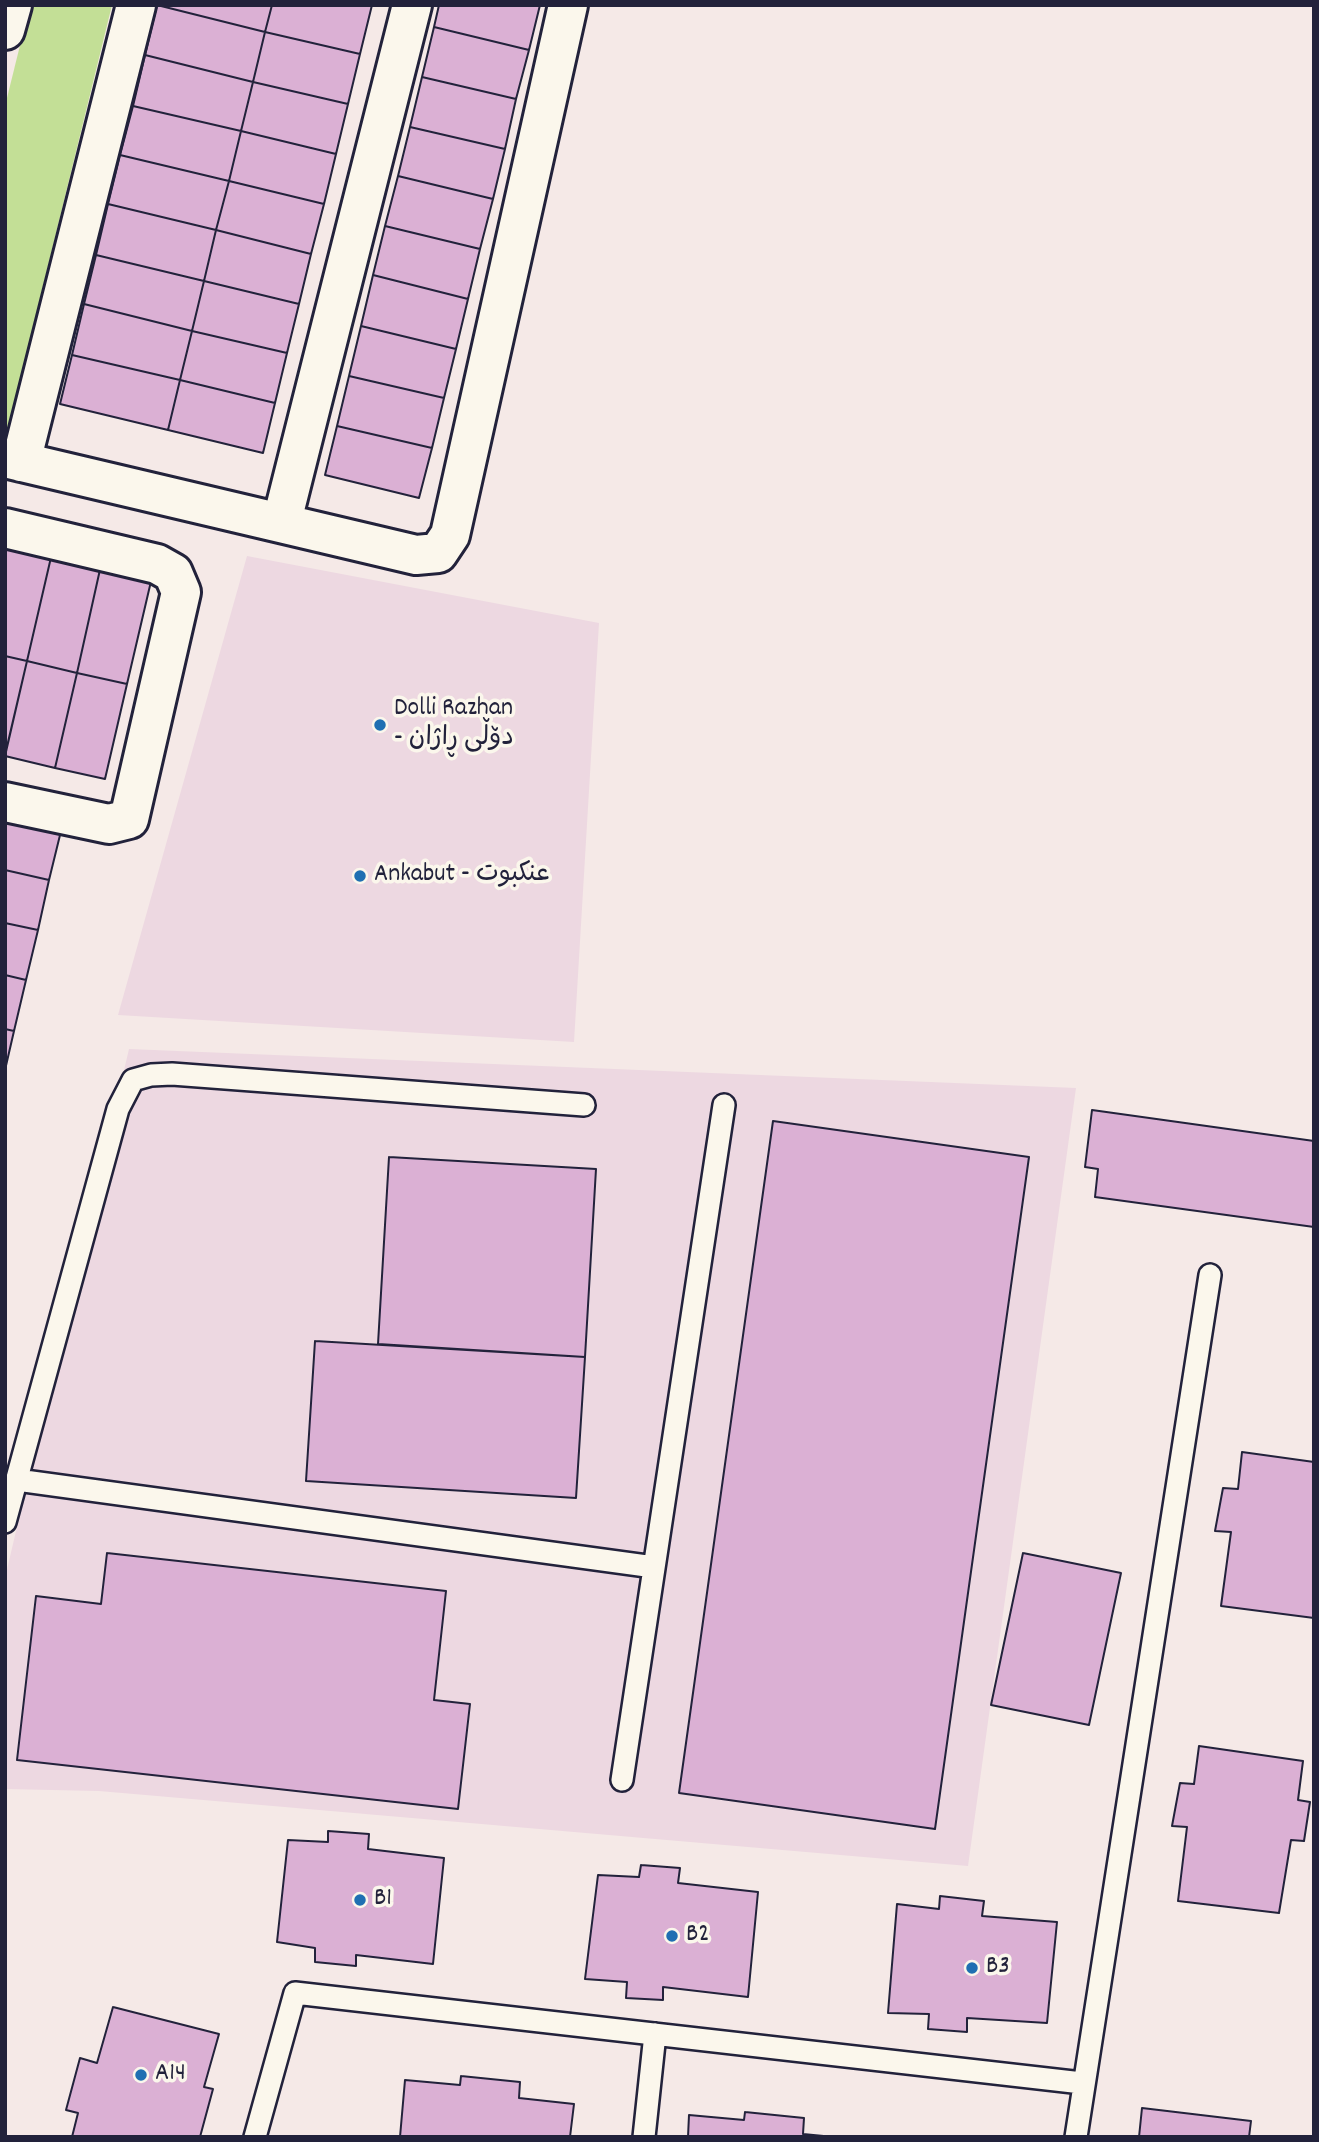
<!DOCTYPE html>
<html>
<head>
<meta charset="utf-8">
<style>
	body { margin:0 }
	#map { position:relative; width:1319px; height:2142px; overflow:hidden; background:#f5e9e7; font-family:Dekko,sans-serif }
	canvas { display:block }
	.frame { position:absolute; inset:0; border:7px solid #22223b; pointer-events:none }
</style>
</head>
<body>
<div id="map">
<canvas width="1319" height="2142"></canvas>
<div class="frame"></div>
</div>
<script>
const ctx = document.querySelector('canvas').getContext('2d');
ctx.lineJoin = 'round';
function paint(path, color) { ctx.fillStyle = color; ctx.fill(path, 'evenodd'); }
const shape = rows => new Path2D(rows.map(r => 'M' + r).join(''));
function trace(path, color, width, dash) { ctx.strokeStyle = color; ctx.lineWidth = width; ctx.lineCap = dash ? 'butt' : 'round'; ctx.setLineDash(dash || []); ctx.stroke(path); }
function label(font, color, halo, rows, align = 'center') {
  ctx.font = font + ' Dekko,"Playpen Sans Arabic",sans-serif'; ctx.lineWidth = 7; ctx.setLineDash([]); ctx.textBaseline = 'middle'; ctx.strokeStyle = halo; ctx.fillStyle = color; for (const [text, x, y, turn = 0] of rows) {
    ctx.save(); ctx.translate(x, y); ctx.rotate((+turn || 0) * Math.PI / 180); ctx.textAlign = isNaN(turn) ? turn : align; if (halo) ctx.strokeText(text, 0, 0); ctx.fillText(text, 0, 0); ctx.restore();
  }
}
paint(shape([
	[247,556,599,623,574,1042,118,1015],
	[129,1049,1076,1088,968,1866,99,1791,5,1789,5,1578]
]), '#edd8e1');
paint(shape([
	[30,5,112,5,8,429,5,428,5,106]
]), '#c3df96');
const building = shape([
	[157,5,272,5,265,32,157,5],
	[157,5,265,32,253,82,145,55,157,5],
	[272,5,372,5,360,54,265,32,272,5],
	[439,5,540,5,529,50,434,27,439,5],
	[434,27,529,50,516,99,422,77,434,27],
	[265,32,360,54,348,104,253,82,265,32],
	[145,55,253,82,241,131,133,106,145,55],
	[422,77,516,99,505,149,410,127,422,77],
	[253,82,348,104,336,154,241,131,253,82],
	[133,106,241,131,229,181,120,155,133,106],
	[410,127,505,149,493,199,398,176,410,127],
	[241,131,336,154,324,204,229,181,241,131],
	[120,155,229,181,216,230,108,204,120,155],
	[398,176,493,199,480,249,385,226,398,176],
	[229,181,324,204,311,254,216,230,229,181],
	[108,204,216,230,204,281,96,255,108,204],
	[385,226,480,249,468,299,373,275,385,226],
	[216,230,311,254,299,304,204,281,216,230],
	[96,255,204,281,192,331,84,304,96,255],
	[373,275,468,299,456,349,361,326,373,275],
	[204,281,299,304,287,353,192,331,204,281],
	[84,304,192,331,180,380,72,355,84,304],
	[361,326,456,349,444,398,349,376,361,326],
	[192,331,287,353,275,403,180,380,192,331],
	[72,355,180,380,168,430,60,404,72,355],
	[349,376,444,398,432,448,337,426,349,376],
	[180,380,275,403,263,453,168,430,180,380],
	[337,426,432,448,419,498,325,475,337,426],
	[5,543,52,553,27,661,5,656,5,543],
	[52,553,101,565,77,673,27,661,52,553],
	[101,565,152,577,127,684,77,673,101,565],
	[5,656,27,661,5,755,5,656],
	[27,661,77,673,55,768,5,756,27,661],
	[77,673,127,684,105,779,55,768,77,673],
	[5,818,61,831,49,880,5,870,5,818],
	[5,870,49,880,38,930,5,923,5,870],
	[5,923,38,930,26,980,5,975,5,923],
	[5,975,26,980,14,1031,5,1029,5,975],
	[5,1029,14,1031,5,1070,5,1029],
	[1092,1110,1314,1141,1314,1227,1095,1197,1098,1169,1085,1167,1092,1110],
	[773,1121,1029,1157,935,1829,679,1793,773,1121],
	[389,1157,596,1169,585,1357,378,1344,389,1157],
	[315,1341,585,1357,576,1498,306,1481,315,1341],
	[1242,1452,1314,1462,1314,1618,1221,1606,1231,1532,1215,1531,1223,1488,1238,1489,1242,1452],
	[107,1553,446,1591,434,1700,470,1704,458,1809,17,1760,36,1596,101,1604,107,1553],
	[1023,1553,1121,1573,1089,1725,991,1705,1023,1553],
	[1199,1746,1303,1761,1298,1800,1310,1802,1304,1841,1291,1840,1279,1913,1178,1901,1187,1827,1172,1826,1180,1783,1194,1784,1199,1746],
	[328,1831,369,1834,368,1849,444,1858,433,1964,356,1955,356,1966,315,1962,315,1948,277,1942,288,1840,328,1842,328,1831],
	[641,1865,680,1868,678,1883,758,1892,748,1997,663,1987,663,2000,626,1998,627,1982,585,1979,598,1875,639,1877,641,1865],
	[940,1896,984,1901,982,1916,1057,1922,1047,2023,967,2018,967,2032,928,2029,929,2014,888,2013,897,1904,939,1909,940,1896],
	[113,2007,219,2034,204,2087,213,2089,200,2137,72,2137,78,2113,66,2110,80,2058,97,2063,113,2007],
	[461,2076,520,2082,519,2098,574,2104,570,2137,400,2137,405,2080,460,2085,461,2076],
	[1142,2108,1251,2121,1249,2137,1139,2137,1142,2108],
	[745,2112,804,2118,803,2134,834,2137,688,2137,689,2115,744,2120,745,2112]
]);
paint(building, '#dbb0d4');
trace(building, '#22223b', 2);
const lane = shape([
	[17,1480,654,1567],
	[5,1522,118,1109,133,1080,151,1075,172,1074,584,1105],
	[622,1780,724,1105],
	[255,2137,295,1993,1082,2083],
	[644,2137,655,2034],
	[1076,2137,1210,1275]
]);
const street = shape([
	[5,30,12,5],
	[5,458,416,555,438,553,450,535,568,5],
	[21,462,136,5],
	[282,521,412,5],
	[5,528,157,564,173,573,181,592,129,819,109,824,5,802]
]);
trace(lane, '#22223b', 26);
trace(street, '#22223b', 44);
trace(lane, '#fbf7ec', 21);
trace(street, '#fbf7ec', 38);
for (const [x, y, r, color] of [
	[380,725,7,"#1f6fb2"],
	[360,876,7,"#1f6fb2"],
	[360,1900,7,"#1f6fb2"],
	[672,1936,7,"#1f6fb2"],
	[972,1968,7,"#1f6fb2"],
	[141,2075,7,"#1f6fb2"]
]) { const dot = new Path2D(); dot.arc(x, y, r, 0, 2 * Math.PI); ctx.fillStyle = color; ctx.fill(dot); trace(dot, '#fbf7ec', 2.5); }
label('26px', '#22223b', '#fbf7ec', [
	["Dolli Razhan",394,710],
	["- دۆڵی ڕاژان",394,740],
	["Ankabut - عنکبوت",374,876],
	["B1",374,1900],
	["B2",686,1936],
	["B3",986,1968],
	["A14",155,2075]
], 'left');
</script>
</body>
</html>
